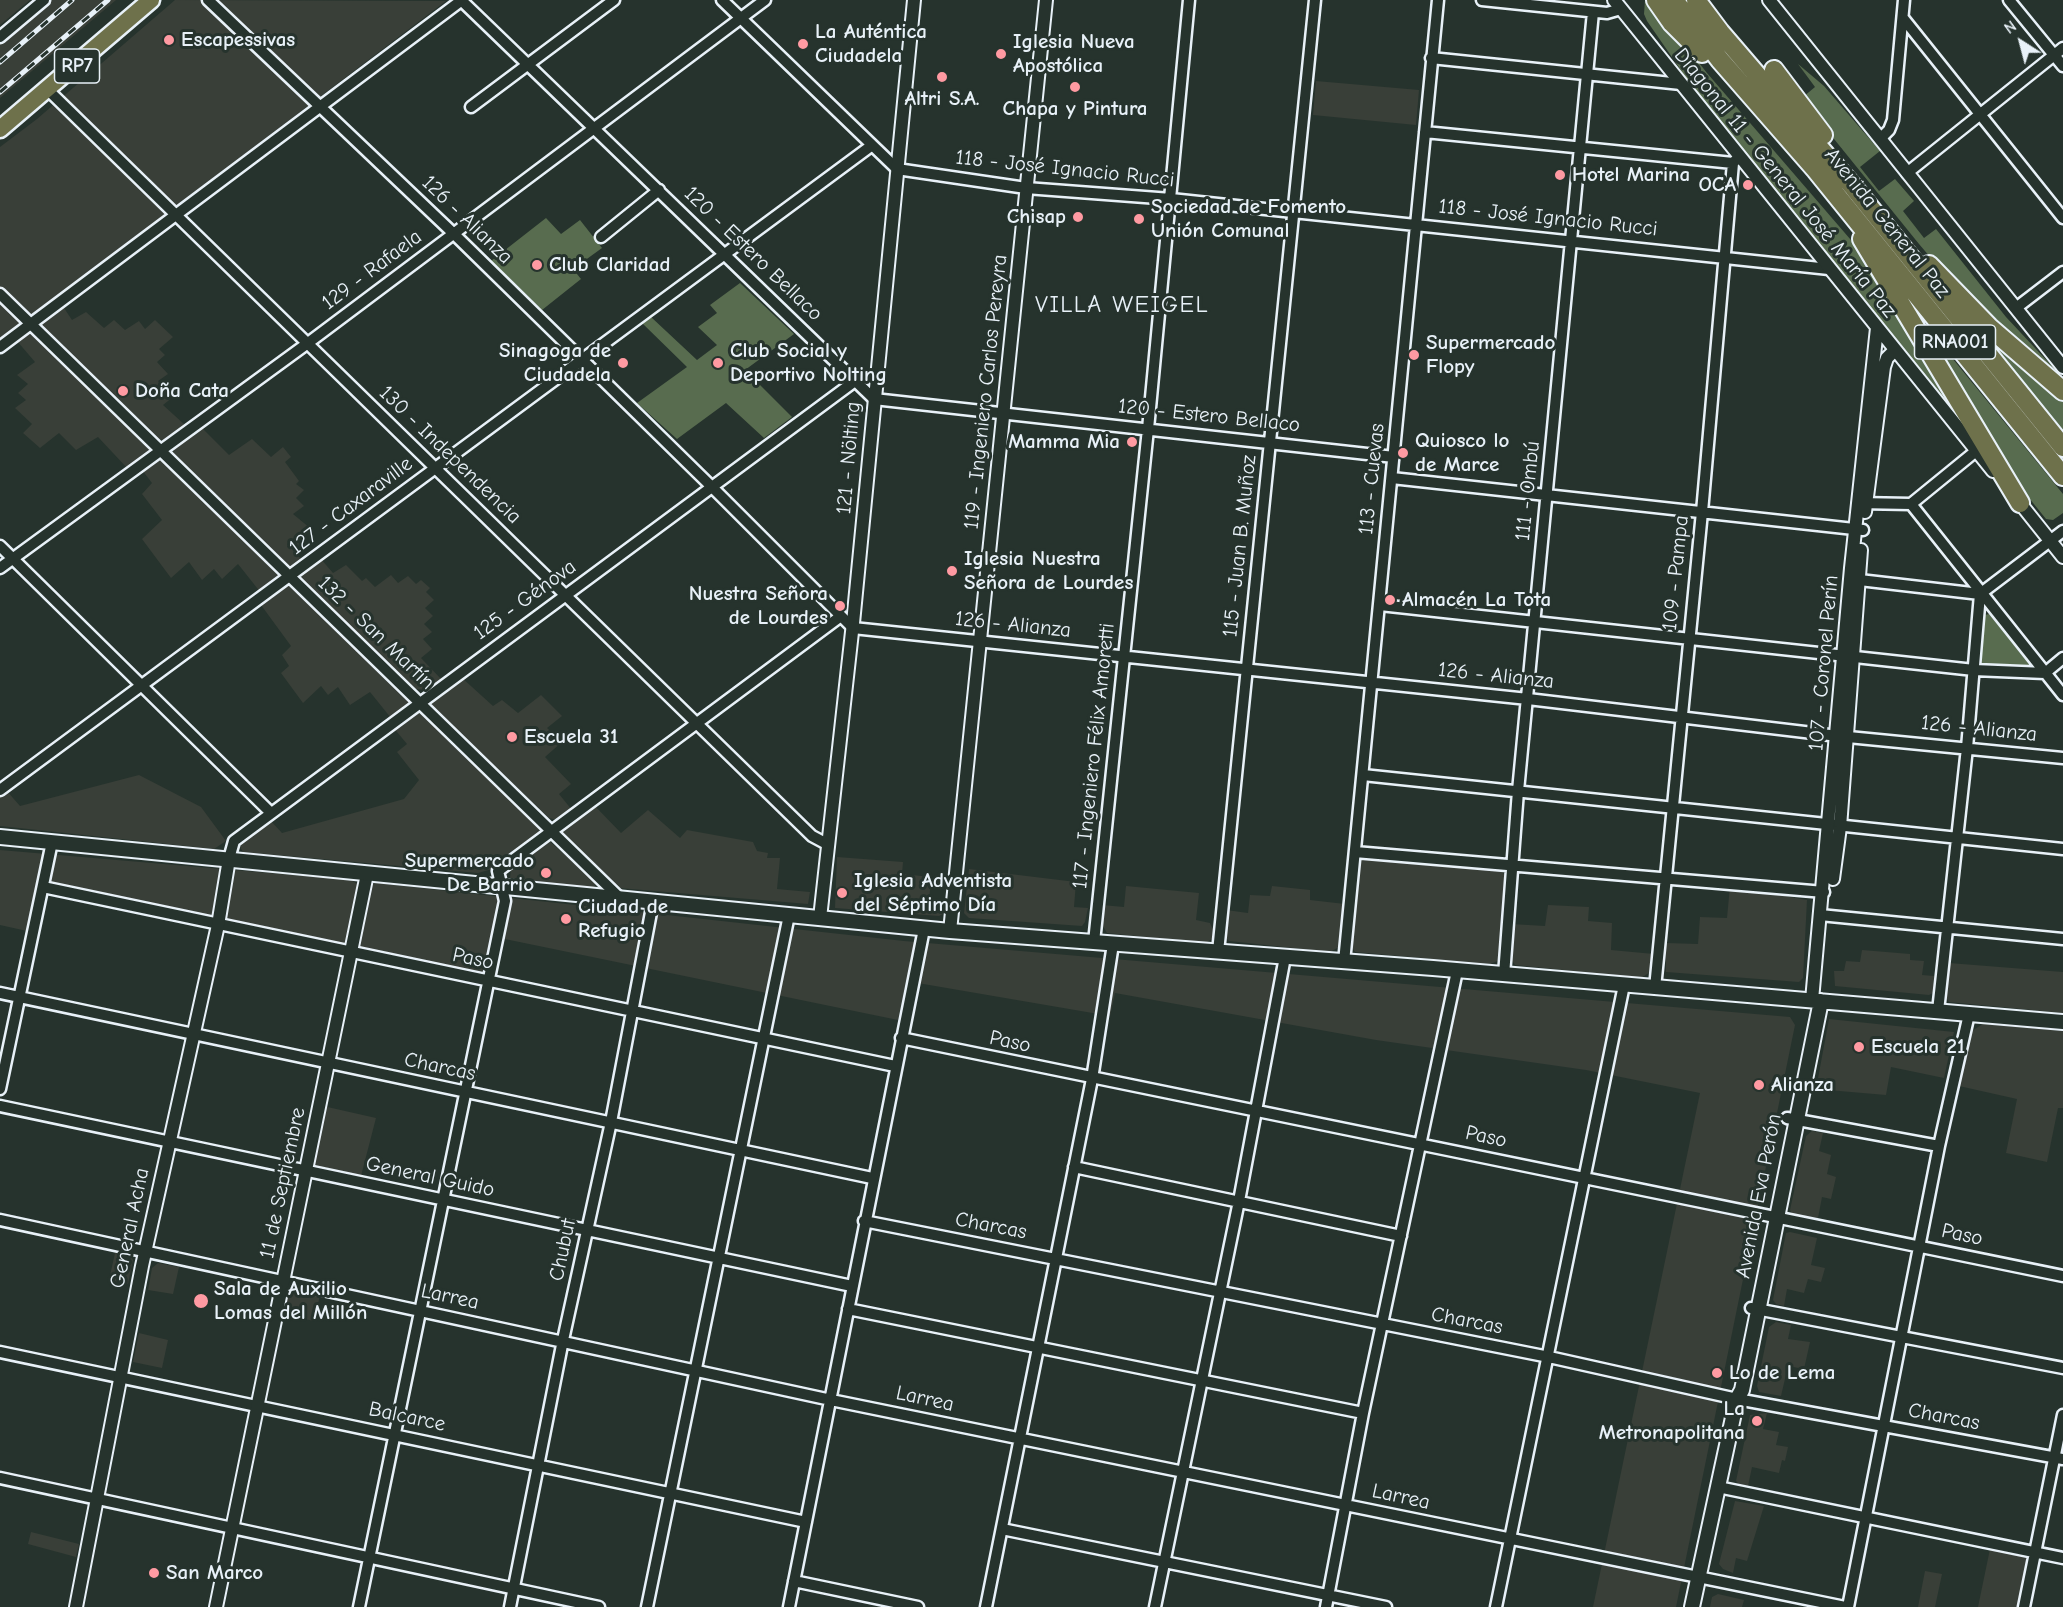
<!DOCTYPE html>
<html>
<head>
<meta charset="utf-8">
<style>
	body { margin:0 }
	#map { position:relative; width:2063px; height:1607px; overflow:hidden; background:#26332d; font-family:"Comic Neue",sans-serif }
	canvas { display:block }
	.north { position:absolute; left:1991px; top:12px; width:60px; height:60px; -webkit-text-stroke:4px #26332d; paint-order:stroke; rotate:324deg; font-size:16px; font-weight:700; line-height:24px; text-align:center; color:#e8f1f8 }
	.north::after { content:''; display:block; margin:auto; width:21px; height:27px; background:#e8f1f8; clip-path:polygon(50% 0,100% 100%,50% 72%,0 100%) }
</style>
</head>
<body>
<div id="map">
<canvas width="2063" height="1607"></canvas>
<div class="north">N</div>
</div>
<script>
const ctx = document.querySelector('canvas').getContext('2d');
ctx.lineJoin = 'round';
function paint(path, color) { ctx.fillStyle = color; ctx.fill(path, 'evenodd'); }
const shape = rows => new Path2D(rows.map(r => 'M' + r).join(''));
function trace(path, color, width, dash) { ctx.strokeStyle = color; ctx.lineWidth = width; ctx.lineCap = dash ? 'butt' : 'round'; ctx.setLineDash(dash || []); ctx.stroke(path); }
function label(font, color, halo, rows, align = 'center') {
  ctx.font = font + ' "Comic Neue",sans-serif'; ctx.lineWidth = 6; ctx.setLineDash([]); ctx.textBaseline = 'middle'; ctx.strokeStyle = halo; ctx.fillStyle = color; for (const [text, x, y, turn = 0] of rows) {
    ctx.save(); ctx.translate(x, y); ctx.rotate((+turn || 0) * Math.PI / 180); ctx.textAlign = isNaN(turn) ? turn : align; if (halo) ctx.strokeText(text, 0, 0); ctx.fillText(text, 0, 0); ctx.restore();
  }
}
paint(shape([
	[0,0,30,0,0,25],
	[52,0,116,0,0,98,0,44],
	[175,0,446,1,0,340,0,147,37,119],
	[1316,81,1419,90,1416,125,1313,115],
	[62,305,72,320,86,312,104,328,114,320,125,330,139,321,145,329,155,320,173,337,159,349,165,355,157,362,168,374,158,381,173,397,163,405,185,425,164,440,156,439,41,328,42,320],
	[30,333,151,446,151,453,128,469,98,437,76,450,59,433,40,448,23,433,32,424,15,408,26,400,18,393,28,384,17,375,35,362,17,341],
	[200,426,229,455,252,439,271,457,283,447,291,457,285,462,299,481,296,484,304,490,296,498,304,506,293,514,310,528,299,538,302,544,294,550,303,562,292,568,289,566,173,457,174,446],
	[157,460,163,460,280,577,261,593,238,564,222,579,214,569,202,580,189,562,171,578,142,539,162,520,142,494,152,483,142,470],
	[320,558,333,573,346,565,362,581,366,578,375,587,391,575,398,583,408,576,416,584,421,580,430,588,426,592,434,600,425,608,433,616,424,624,432,632,423,639,432,649,421,658,442,680,428,690,416,689,300,581,301,574],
	[291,585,410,700,408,707,391,718,370,692,350,705,338,687,328,695,321,686,303,703,281,673,289,666,282,655,291,646,261,605,287,586],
	[461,677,493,706,502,700,518,713,541,695,562,716,547,728,562,742,545,757,571,784,559,794,572,810,557,820,549,818,431,706,430,701],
	[413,710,420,710,539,825,539,834,492,869,478,873,243,852,240,847,242,840,270,820,282,833,404,799,419,780,397,752,407,744,392,726],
	[139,775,201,807,226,841,214,849,0,826,0,794,6,790,20,806],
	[592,803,621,833,648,810,680,838,687,830,753,842,757,851,768,853,767,858,780,858,777,889,810,892,808,904,619,888,560,832,561,826],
	[548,840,594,880,595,886,593,888,510,878,511,868],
	[0,850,351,880,359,885,360,890,345,948,38,884,27,931,0,925],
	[837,857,903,862,902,874,931,877,929,903,944,904,943,914,939,916,835,908],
	[1365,857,1500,868,1505,876,1500,960,1490,964,1355,952,1350,944,1357,863],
	[969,869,1076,882,1074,907,1088,908,1085,922,1082,926,969,918,964,913],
	[375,883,904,941,1790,1017,1795,1025,1676,1607,1593,1607,1700,1093,1586,1070,1376,1040,1115,993,1110,1016,906,981,898,1020,500,938,492,979,356,950,368,888],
	[1126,886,1199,893,1196,920,1210,923,1216,936,1206,943,1107,933,1100,921,1102,905,1124,907],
	[1272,886,1310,890,1310,900,1345,904,1342,942,1339,947,1330,952,1229,941,1224,936,1226,910,1248,913,1250,895,1270,896],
	[1730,886,1807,900,1803,978,1799,982,1666,972,1666,943,1698,944,1700,917,1727,918],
	[1548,905,1589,907,1588,921,1612,923,1611,950,1654,954,1652,971,1641,978,1515,965,1510,957,1511,924,1545,926],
	[1862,950,1910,954,1910,960,1924,961,1922,975,1934,976,1933,993,1929,995,1835,986,1834,971,1844,971,1846,961,1860,962],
	[1949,963,2063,972,2063,1013,1949,1002,1945,996],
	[1829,1019,1954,1032,1944,1078,1891,1067,1886,1095,1816,1089],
	[1983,1024,2063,1031,2063,1108,2058,1108,2047,1162,2006,1153,2017,1099,1959,1086,1970,1032],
	[323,1106,376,1118,361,1176,314,1165,316,1157,312,1155],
	[1812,1131,1823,1133,1819,1151,1831,1155,1827,1174,1836,1177,1831,1199,1822,1197,1818,1218,1792,1214,1790,1210,1806,1136],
	[1790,1232,1817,1238,1811,1265,1825,1268,1821,1282,1808,1279,1804,1293,1787,1289,1784,1306,1776,1304,1773,1300,1786,1233],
	[115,1253,131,1257,133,1260,128,1284,109,1280],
	[158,1263,179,1267,173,1294,148,1290,152,1268],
	[291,1289,320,1295,314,1321,281,1314,285,1293],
	[1776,1322,1791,1325,1788,1339,1810,1342,1804,1369,1788,1366,1781,1396,1759,1392,1757,1386,1769,1327],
	[139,1333,168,1340,162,1368,133,1362],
	[1767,1413,1763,1429,1779,1432,1776,1445,1788,1447,1785,1461,1782,1460,1779,1473,1752,1467,1748,1486,1739,1484,1736,1481,1750,1415],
	[1735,1501,1764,1506,1747,1561,1736,1558,1733,1573,1723,1569,1719,1564],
	[31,1532,79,1544,76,1557,28,1544],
	[1990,1549,2022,1554,2029,1558,2019,1607,1978,1607],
	[1925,1571,1942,1574,1935,1607,1918,1607],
	[1718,1594,1744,1600,1742,1607,1710,1607,1712,1597]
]), '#393f38');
paint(shape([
	[1645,0,1652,0,1660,14,1707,73,1863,254,1975,440,1694,89,1647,21,1644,14],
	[1798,64,1824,86,1880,151,1860,167,1879,191,1895,179,1914,201,1903,211,1924,238,1936,229,2006,317,2063,378,2063,381,2015,341,1942,271,1919,244,1813,113,1803,97,1815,87],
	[546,218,561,234,580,220,602,248,573,269,581,279,542,310,491,261],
	[740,283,794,334,745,370,792,417,764,438,726,403,677,439,637,403,687,367,642,323,651,317,697,360,717,345,698,327,717,313,710,305],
	[1904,299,2063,494,2063,513,2053,520,2046,519,2008,472],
	[1971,324,2063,402,2063,433],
	[1989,614,2030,665,2029,668,1979,664,1985,615]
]), '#586c4f');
const minor = shape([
	[208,0,453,233,712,487,853,628,1528,699,1838,736,2063,758],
	[461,0,874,399,1394,457],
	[722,0,897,169,1026,188,1171,199,1829,269],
	[1482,0,1607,13,1621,9],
	[2009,0,2063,66],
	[1903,18,2063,218],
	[0,37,44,0],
	[1431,58,1681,84],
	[48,90,812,836,827,844],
	[471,107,614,0],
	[1425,132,1733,163,1737,159],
	[1880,139,1889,130,1893,120,1904,0],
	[1907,173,2063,48],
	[601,237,659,190],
	[0,294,621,899],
	[2016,308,2063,272],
	[0,347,462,0],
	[1392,478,1863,530],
	[1858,503,1911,504,1976,451],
	[1911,504,2063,695],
	[0,546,271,813],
	[0,568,308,343,765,0],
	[1851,579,1980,594,2063,531],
	[1380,605,1974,670,2045,673,2063,658],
	[1363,775,2063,849],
	[0,790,871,146],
	[1355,852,1824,892],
	[229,859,234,841,855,381],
	[43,887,895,1066],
	[1820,915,2063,939],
	[1094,942,1148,429,1189,0],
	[1218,952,1315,0],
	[1344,962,1438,0],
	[1504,975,1518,791,1593,12],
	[1655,988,1702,512,1733,163],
	[0,993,872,1178],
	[1938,1011,1967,748,1980,594],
	[901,1038,2063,1276],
	[0,1089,52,842],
	[0,1106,852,1286],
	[1787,1118,1939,1146],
	[1074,1167,1401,1236],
	[0,1220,831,1400,1845,1607],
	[864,1221,1549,1357,1737,1399,2063,1459],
	[1751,1308,2063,1368],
	[848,1309,1363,1413],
	[0,1352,806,1522],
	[0,1478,599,1607],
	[1718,1487,2063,1558],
	[1002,1529,1386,1607],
	[794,1581,918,1607],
	[359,1607,505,901,498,871,841,616],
	[510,1607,563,1340,611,1122,653,902],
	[647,1607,789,915],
	[789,1607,924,929],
	[986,1607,1092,1079,1113,944],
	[1155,1607,1239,1201,1285,957],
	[1326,1607,1363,1413,1457,971],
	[1496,1607,1624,985],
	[1848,1607,1939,1146,1969,1014],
	[2024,1607,2063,1415]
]);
const tertiary = shape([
	[1614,0,1993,471],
	[1769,0,2063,367],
	[2016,498,2063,557],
	[1865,512,1884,367,1887,358,1895,350],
	[1833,879,1840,827,1861,550],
	[820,918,853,623,914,0],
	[950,931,1046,0],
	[1812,1000,1851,568,1877,328],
	[76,1607,142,1266,218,925,229,859],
	[216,1607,367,874]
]);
const secondary = shape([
	[0,837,950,931,1433,968,2063,1022],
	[1692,1607,1737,1399,1742,1390,1821,1001]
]);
const primary = shape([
	[0,129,151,0]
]);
const motorway = shape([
	[1656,0,1672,23,1702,53],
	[1674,0,1720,60,1816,170,2063,476],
	[1696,0,1720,32,1854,188,2063,447],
	[1774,70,1823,135],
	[1862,239,2020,503],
	[1929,265,1989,327,2063,391]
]);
trace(minor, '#e8f1f8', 15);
trace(tertiary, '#e8f1f8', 16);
trace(secondary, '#e8f1f8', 18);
trace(primary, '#e8f1f8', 21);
trace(motorway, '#e8f1f8', 22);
trace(minor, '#26332d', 10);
trace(tertiary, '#26332d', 12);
trace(secondary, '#26332d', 14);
trace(primary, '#6e714b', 16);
trace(motorway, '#6e714b', 18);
const rail = shape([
	[0,62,72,0],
	[0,92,108,0]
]);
trace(rail, '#e8f1f8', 5);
trace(rail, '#26332d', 3, [9]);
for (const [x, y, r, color] of [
	[169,40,6,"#ff9aa2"],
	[803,44,6,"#ff9aa2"],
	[1001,54,6,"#ff9aa2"],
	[942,77,6,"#ff9aa2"],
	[1075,87,6,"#ff9aa2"],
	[1560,175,6,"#ff9aa2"],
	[1748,185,6,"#ff9aa2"],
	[1078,217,6,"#ff9aa2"],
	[1139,219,6,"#ff9aa2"],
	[537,265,6,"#ff9aa2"],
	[1414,355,6,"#ff9aa2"],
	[623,363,6,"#ff9aa2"],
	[718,363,6,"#ff9aa2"],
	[123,391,6,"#ff9aa2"],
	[1132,442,6,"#ff9aa2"],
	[1403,453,6,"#ff9aa2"],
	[952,571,6,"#ff9aa2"],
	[1390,600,6,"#ff9aa2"],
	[840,606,6,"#ff9aa2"],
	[512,737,6,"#ff9aa2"],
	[546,873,6,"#ff9aa2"],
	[842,893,6,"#ff9aa2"],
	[566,919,6,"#ff9aa2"],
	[1859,1047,6,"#ff9aa2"],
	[1759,1085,6,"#ff9aa2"],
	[201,1301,8,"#ff9aa2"],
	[1717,1373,6,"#ff9aa2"],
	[1757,1421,6,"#ff9aa2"],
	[154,1573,6,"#ff9aa2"]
]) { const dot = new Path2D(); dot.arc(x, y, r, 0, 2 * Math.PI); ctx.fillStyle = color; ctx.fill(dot); trace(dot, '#26332d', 2); }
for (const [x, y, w] of [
	[77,66,45],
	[1955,342,81]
]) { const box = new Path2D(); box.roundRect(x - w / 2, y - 17, w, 34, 4.5); ctx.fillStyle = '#26332d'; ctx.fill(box); trace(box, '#e8f1f8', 1.5); }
label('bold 20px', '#e8f1f8', null, [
	["RP7",77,66],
	["RNA001",1955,342]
]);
label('bold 21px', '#e8f1f8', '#26332d', [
	["La Auténtica",815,32],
	["Ciudadela",815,56],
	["Escapessivas",181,40],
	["Iglesia Nueva",1013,42],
	["Apostólica",1013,66],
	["Altri S.A.",942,99,"center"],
	["Chapa y Pintura",1075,109,"center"],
	["Hotel Marina",1572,175],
	["OCA",1736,185,"right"],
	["Sociedad de Fomento",1151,207],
	["Unión Comunal",1151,231],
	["Chisap",1066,217,"right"],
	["Club Claridad",549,265],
	["Supermercado",1426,343],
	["Flopy",1426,367],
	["Sinagoga de",611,351,"right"],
	["Ciudadela",611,375,"right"],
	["Club Social y",730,351],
	["Deportivo Nolting",730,375],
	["Doña Cata",135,391],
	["Quiosco lo",1415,441],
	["de Marce",1415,465],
	["Mamma Mia",1120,442,"right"],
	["Iglesia Nuestra",964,559],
	["Señora de Lourdes",964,583],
	["Nuestra Señora",828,594,"right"],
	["de Lourdes",828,618,"right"],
	["Almacén La Tota",1402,600],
	["Escuela 31",524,737],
	["Supermercado",534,861,"right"],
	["De Barrio",534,885,"right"],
	["Iglesia Adventista",854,881],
	["del Séptimo Día",854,905],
	["Ciudad de",578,907],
	["Refugio",578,931],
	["Escuela 21",1871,1047],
	["Alianza",1771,1085],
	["Sala de Auxilio",214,1289],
	["Lomas del Millón",214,1313],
	["Lo de Lema",1729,1373],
	["La",1745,1409,"right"],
	["Metronapolitana",1745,1433,"right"],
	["San Marco",166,1573]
], 'left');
label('21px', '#e8f1f8', '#26332d', [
	["118 - José Ignacio Rucci",1065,169,6],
	["Diagonal 11 - General José María Paz",1785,183,51],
	["118 - José Ignacio Rucci",1548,218,6],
	["126 - Alianza",467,220,44],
	["Avenida General Paz",1887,223,51],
	["120 - Estero Bellaco",753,254,44],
	["129 - Rafaela",372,270,-37],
	["119 - Ingeniero Carlos Pereyra",986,392,-84],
	["120 - Estero Bellaco",1209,416,6],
	["130 - Independencia",450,455,44],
	["121 - Nölting",849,458,-85],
	["113 - Cuevas",1372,479,-84],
	["111 - Ombú",1528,491,-84],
	["127 - Caxaraville",351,506,-37],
	["115 - Juan B. Muñoz",1240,546,-84],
	["109 - Pampa",1676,573,-84],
	["125 - Génova",525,600,-36],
	["126 - Alianza",1013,625,6],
	["132 - San Martín",376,633,44],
	["107 - Coronel Perín",1824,663,-85],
	["126 - Alianza",1496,676,6],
	["126 - Alianza",1979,729,6],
	["117 - Ingeniero Félix Amoretti",1094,756,-84],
	["Paso",473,959,12],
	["Paso",1010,1042,12],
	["Charcas",440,1067,12],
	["Paso",1486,1137,12],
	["General Guido",430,1177,12],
	["11 de Septiembre",283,1183,-78],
	["Avenida Eva Perón",1759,1196,-79],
	["Charcas",991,1226,11],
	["General Acha",130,1228,-78],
	["Paso",1962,1235,12],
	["Chubut",563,1250,-78],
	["Larrea",450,1297,12],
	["Charcas",1467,1321,11],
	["Larrea",925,1399,12],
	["Balcarce",407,1417,12],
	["Charcas",1944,1417,11],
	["Larrea",1401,1497,12]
]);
ctx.letterSpacing = '1.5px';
label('24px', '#e8f1f8', '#26332d', [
	["VILLA WEIGEL",1122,305]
]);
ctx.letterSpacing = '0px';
</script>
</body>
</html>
